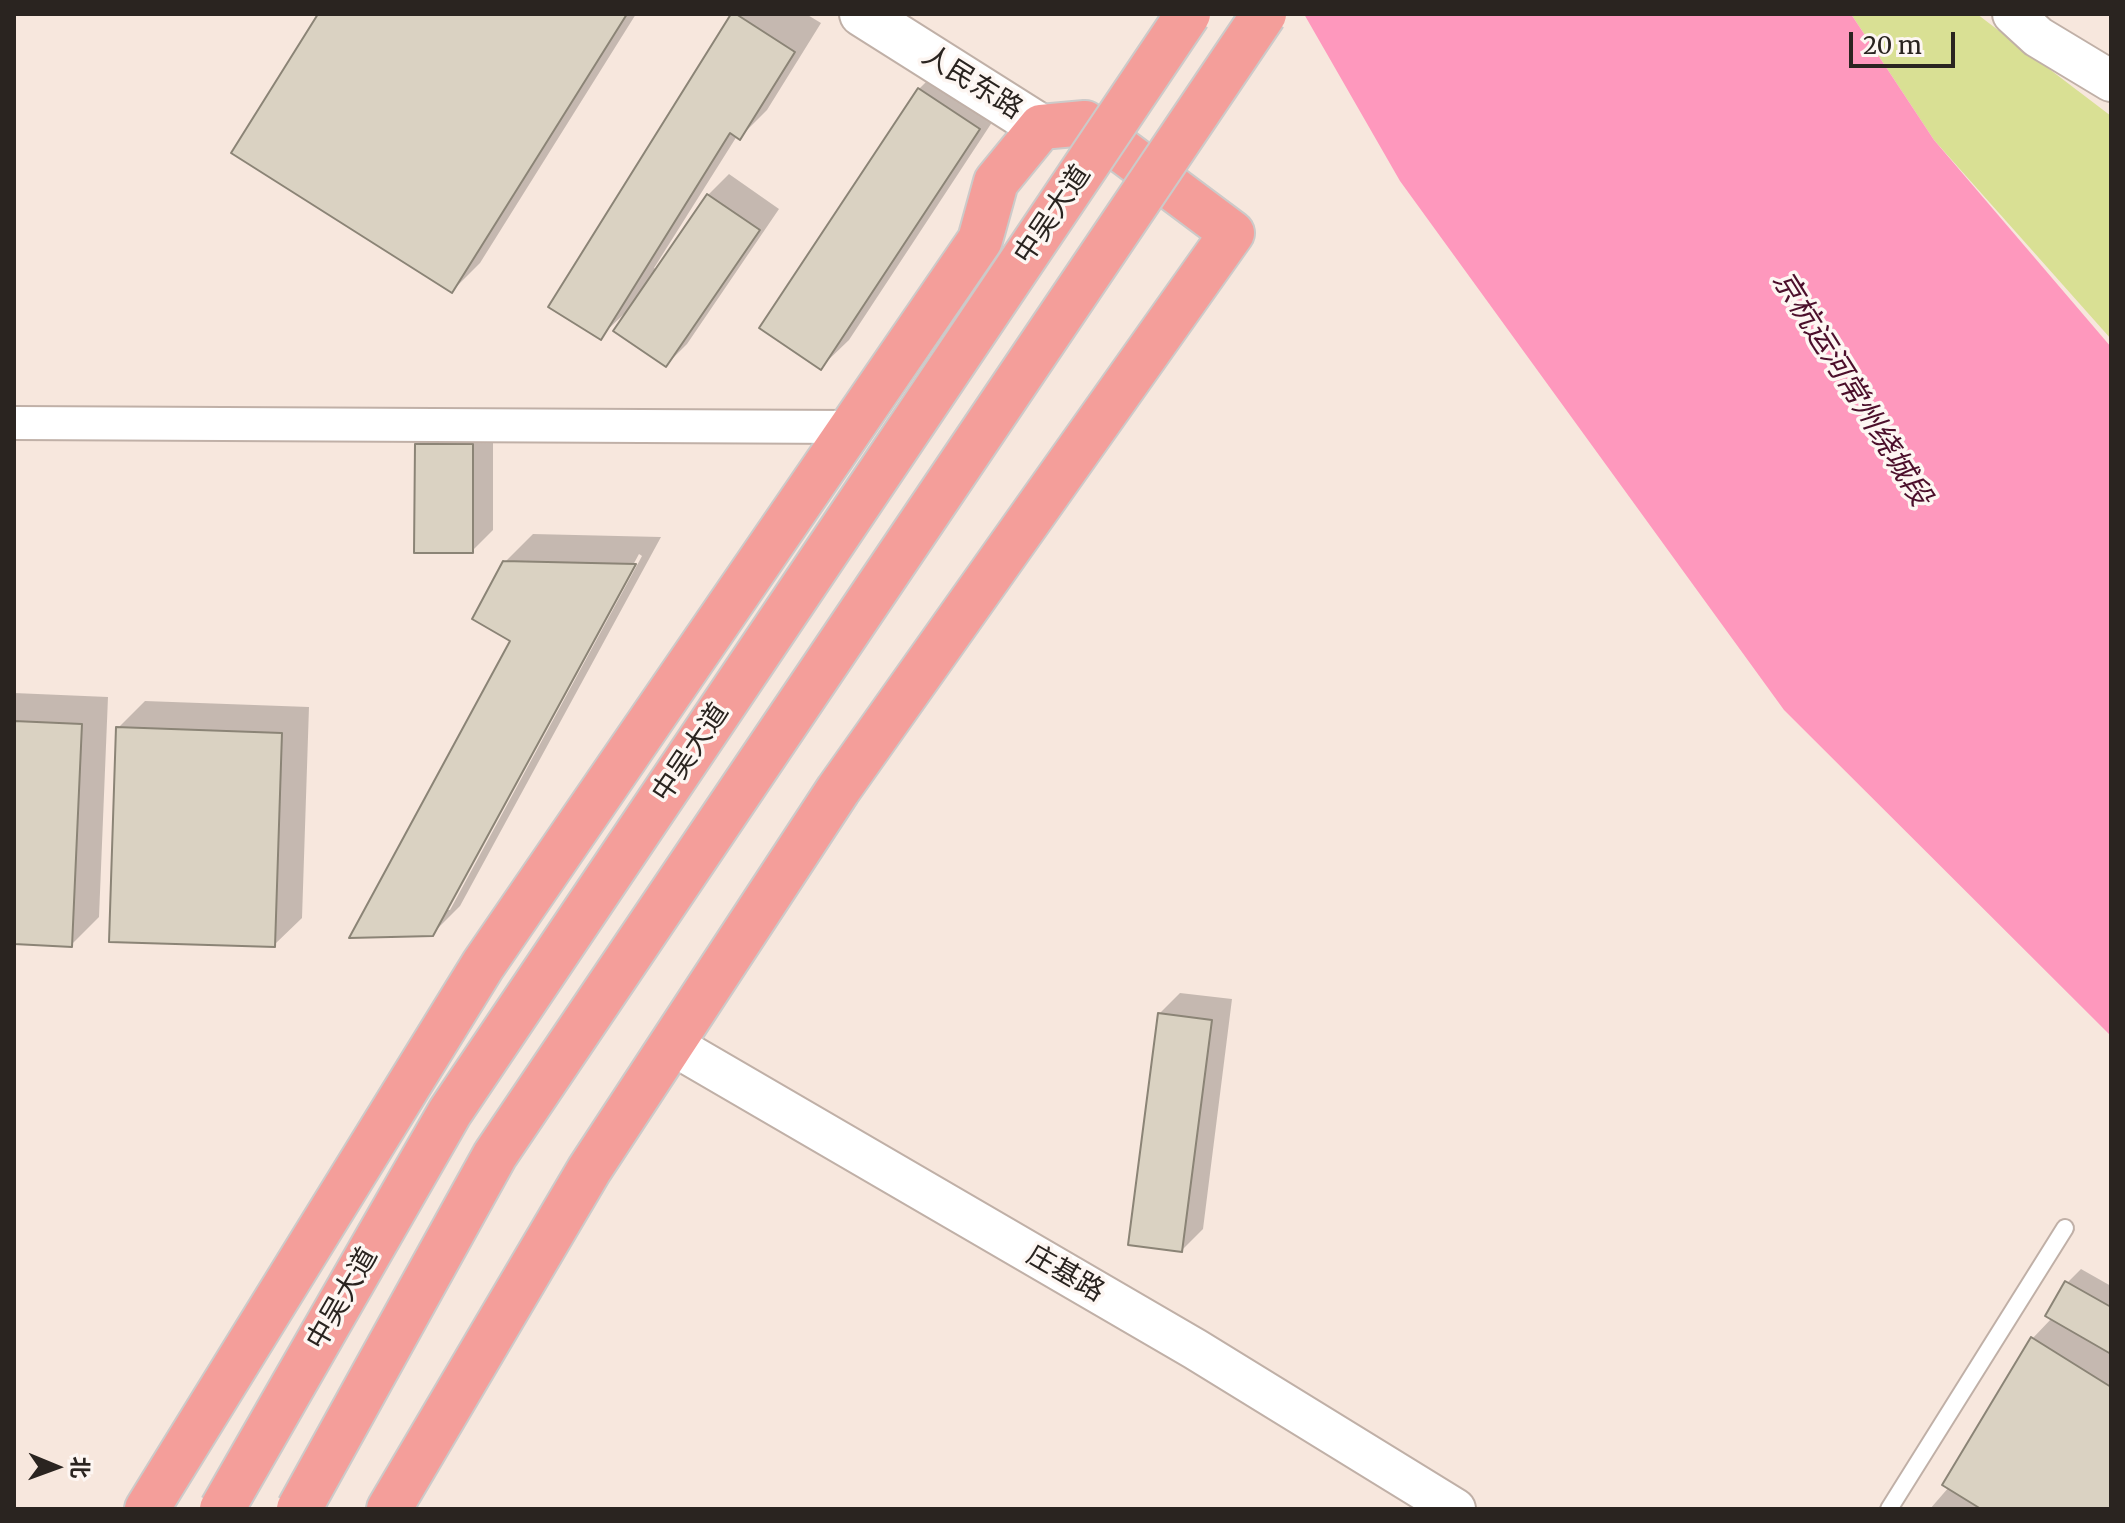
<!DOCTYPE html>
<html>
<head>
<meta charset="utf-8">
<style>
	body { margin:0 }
	#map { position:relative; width:2125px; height:1523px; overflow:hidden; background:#f7e7dd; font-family:Merriweather,"Noto Sans SC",serif }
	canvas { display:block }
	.frame { position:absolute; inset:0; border:16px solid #2a2420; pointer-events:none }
	.north { position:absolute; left:16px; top:1427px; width:80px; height:80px; -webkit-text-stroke:6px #fdf6f2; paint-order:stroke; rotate:91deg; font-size:22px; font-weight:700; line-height:32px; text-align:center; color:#2a2420 }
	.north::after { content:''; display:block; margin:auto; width:28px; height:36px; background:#2a2420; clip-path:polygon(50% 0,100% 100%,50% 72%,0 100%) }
	.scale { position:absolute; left:1849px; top:32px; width:106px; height:36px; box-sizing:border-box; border:4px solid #2a2420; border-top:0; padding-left:10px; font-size:24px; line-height:28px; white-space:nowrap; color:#2a2420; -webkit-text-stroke:6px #fdf6f2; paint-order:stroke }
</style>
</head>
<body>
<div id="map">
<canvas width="2125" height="1523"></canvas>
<div class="frame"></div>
<div class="north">北</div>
<div class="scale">20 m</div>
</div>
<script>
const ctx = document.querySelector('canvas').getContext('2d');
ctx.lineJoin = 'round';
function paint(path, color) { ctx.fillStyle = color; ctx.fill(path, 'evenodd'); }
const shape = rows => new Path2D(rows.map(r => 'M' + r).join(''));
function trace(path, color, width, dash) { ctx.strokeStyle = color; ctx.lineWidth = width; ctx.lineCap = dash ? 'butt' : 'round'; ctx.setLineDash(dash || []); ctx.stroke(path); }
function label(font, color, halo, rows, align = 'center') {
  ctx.font = font + ' Merriweather,"Noto Sans SC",serif'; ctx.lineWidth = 7; ctx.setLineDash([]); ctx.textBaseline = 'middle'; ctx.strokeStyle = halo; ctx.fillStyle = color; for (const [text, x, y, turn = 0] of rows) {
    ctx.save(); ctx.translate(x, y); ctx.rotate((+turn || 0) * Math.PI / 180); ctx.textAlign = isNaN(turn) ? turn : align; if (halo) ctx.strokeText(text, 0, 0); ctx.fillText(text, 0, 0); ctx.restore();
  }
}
paint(shape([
	[1851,14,1977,14,2111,116,2111,339,1934,140]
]), '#d9e094');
paint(shape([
	[1304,14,1851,14,1934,140,2111,347,2111,1036,1784,710,1400,181]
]), '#fe98bd');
paint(shape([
	[320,14,636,14,480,263,452,291],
	[734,14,806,14,821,23,767,110,739,138,737,136,654,268,657,270,708,195,729,174,779,209,687,344,666,365,626,312,600,337],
	[947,61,1006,101,849,340,821,367,919,89],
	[438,424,493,424,493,530,472,551,417,445],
	[533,534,661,537,460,906,432,934,513,641,505,562],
	[639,554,642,556,450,910,445,910],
	[14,693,108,697,99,917,71,945,14,942],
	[145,701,309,707,302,918,274,945,118,728],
	[1180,993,1232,999,1203,1229,1182,1250,1159,1014],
	[2081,1269,2111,1286,2111,1509,1930,1509,1949,1487,2032,1339,2052,1318,2067,1283]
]), '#0003');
const building = shape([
	[318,14,627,14,452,293,231,153,318,14],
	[731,14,736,14,795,52,740,140,730,133,601,340,548,307,731,14],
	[918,88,980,129,821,370,759,328,918,88],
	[707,194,760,230,666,367,613,331,707,194],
	[415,444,473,444,473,553,414,553,415,444],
	[503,561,636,564,433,936,349,938,510,641,472,619,503,561],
	[14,721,82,724,72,947,14,944,14,721],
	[116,727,282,733,275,947,109,942,116,727],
	[1158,1013,1212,1020,1182,1252,1128,1245,1158,1013],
	[2065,1281,2111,1307,2111,1354,2045,1316,2065,1281],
	[2031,1337,2111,1387,2111,1509,1981,1509,1942,1485,2031,1337]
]);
paint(building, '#dad2c2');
trace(building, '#8b8476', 2);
const service = shape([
	[1889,1509,2065,1228]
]);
const minor = shape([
	[14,423,852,427]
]);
const tertiary = shape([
	[2013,14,2038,37,2111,81],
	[671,1044,1195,1349,1455,1509]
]);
const secondary = shape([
	[862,14,1041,127]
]);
const primary = shape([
	[147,1509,483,965,980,240,996,182,1041,127,1085,123,1232,233,838,790,589,1170,389,1509]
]);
trace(service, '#c0b0a7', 20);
trace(minor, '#c0b0a7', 36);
trace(tertiary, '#c0b0a7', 44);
trace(secondary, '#c0b0a7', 48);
trace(primary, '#cccac9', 48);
trace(service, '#fff', 16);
trace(minor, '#fff', 32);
trace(tertiary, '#fff', 40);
trace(secondary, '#fff', 44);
trace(primary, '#f49e9a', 44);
const primaryBridge = shape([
	[222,1509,450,1112,1188,14],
	[299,1509,495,1155,1264,14]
]);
trace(primaryBridge, '#cccac9', 48, []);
trace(primaryBridge, '#f49e9a', 44);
label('28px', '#2a2420', '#fdf6f2', [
	["人民东路",972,83,32],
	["中吴大道",1053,215,-56],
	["中吴大道",691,753,-56],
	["庄基路",1065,1274,30],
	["中吴大道",343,1299,-60]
]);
label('italic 30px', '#4c0f2b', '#fdf6f2', [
	["京杭运河常州绕城段",1851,389,58]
]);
</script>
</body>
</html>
